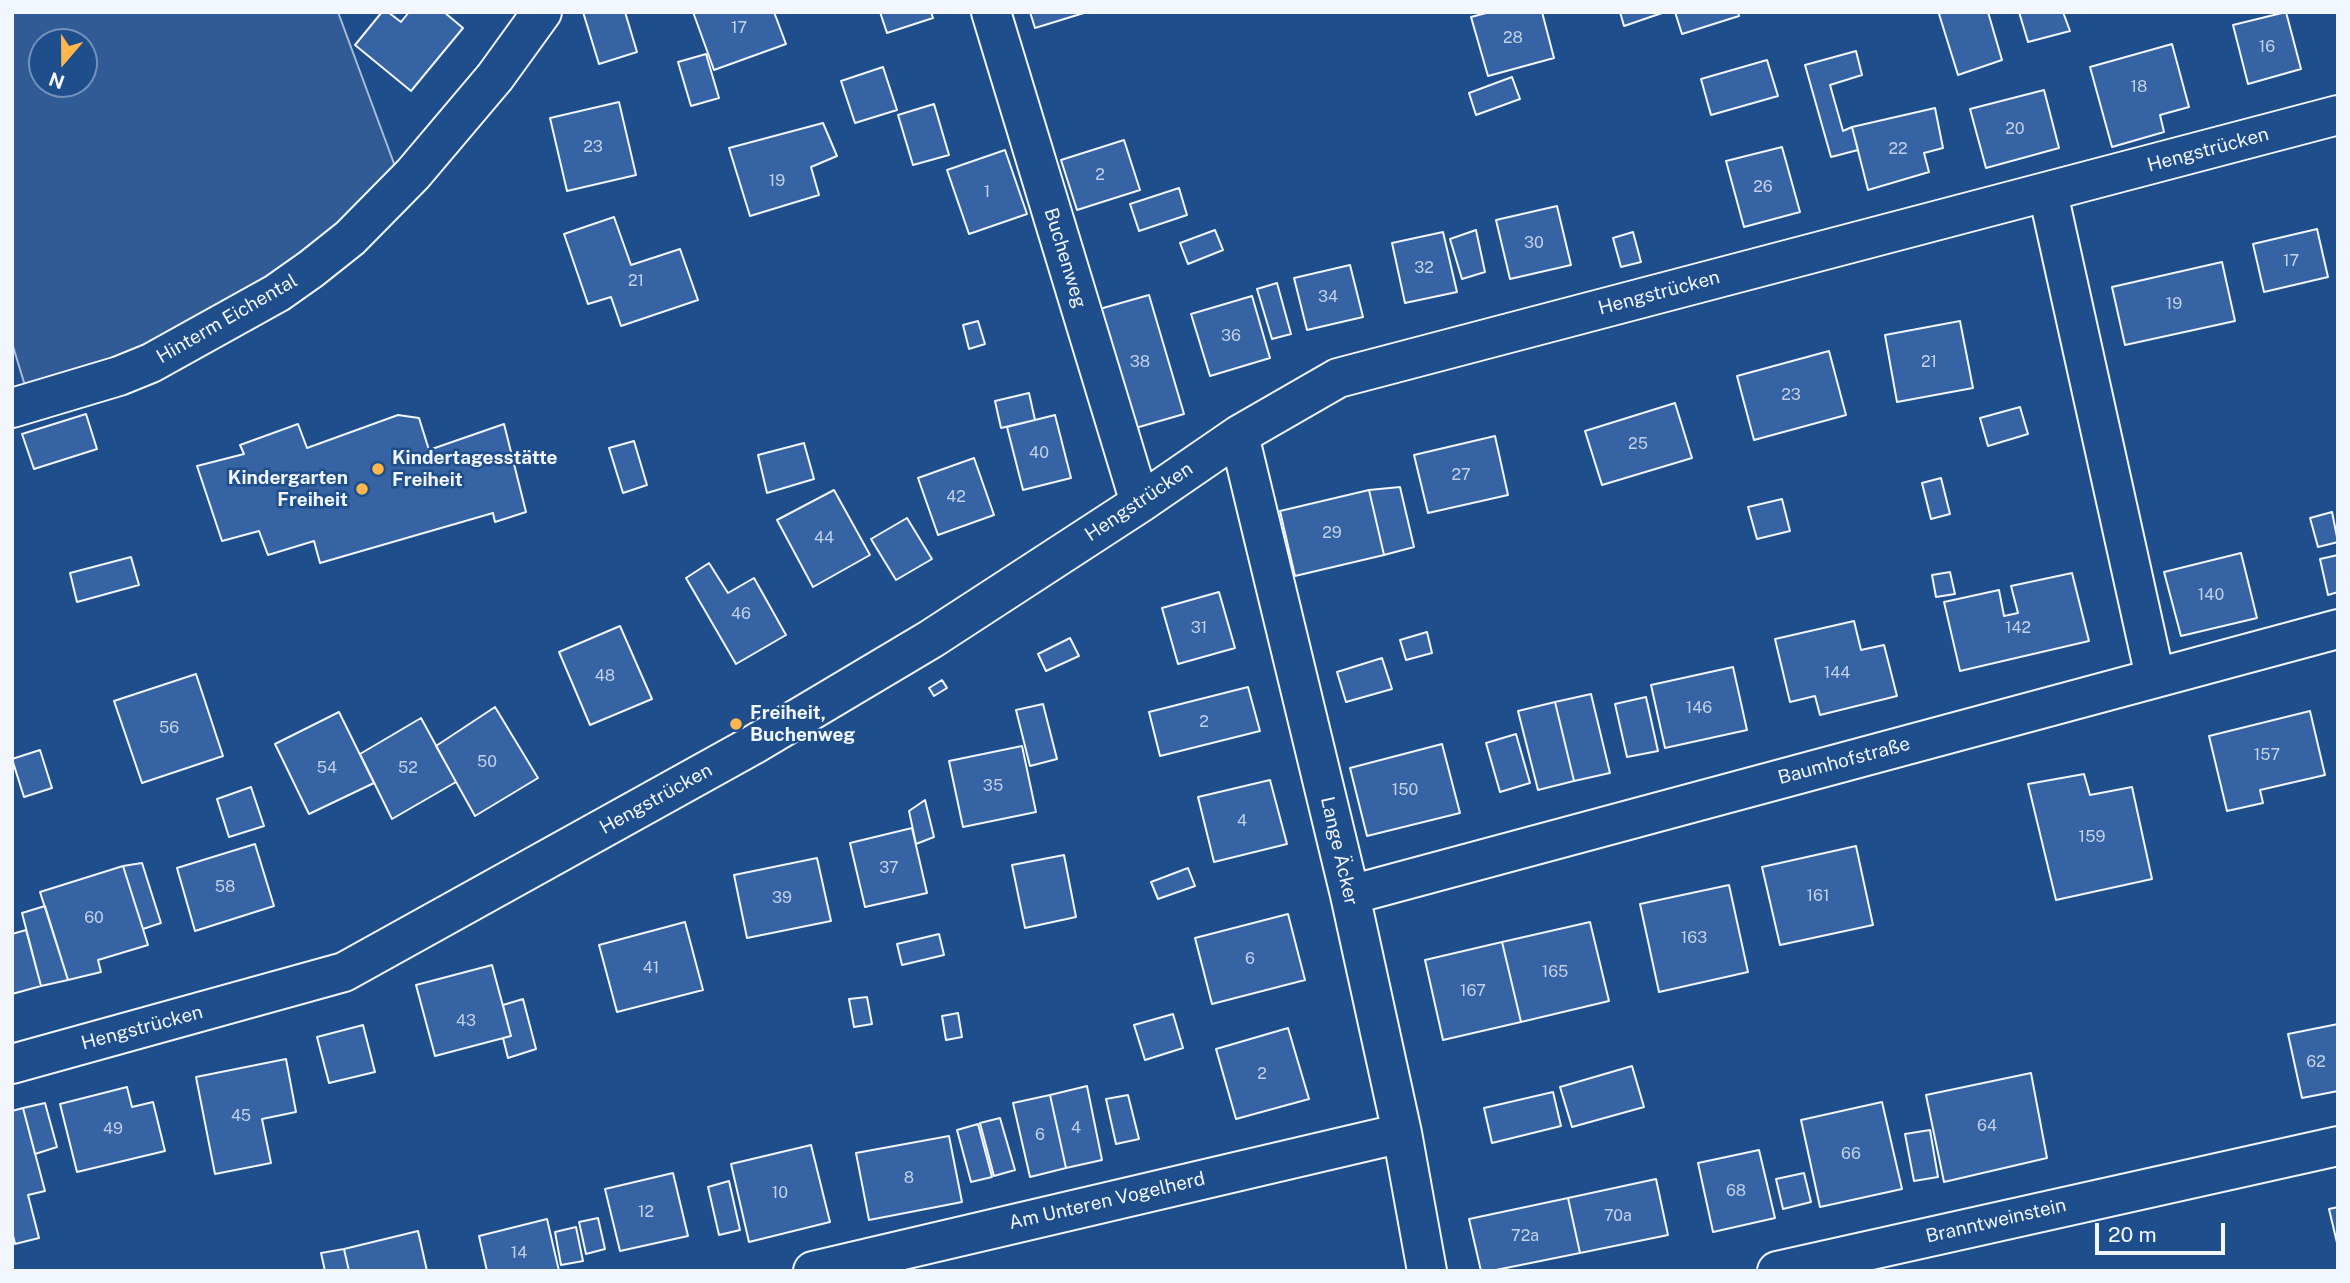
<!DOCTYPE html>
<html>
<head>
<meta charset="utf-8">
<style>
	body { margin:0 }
	#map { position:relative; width:2350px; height:1283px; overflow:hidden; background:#1f4e8c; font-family:"Public Sans",sans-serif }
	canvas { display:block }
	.frame { position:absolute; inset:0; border:14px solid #f2f6ff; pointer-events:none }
	.north { position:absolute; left:28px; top:28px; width:70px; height:70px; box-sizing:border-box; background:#1f4e8c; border:2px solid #7391ba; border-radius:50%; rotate:200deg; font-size:19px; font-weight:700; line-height:28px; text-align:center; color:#f2f6ff }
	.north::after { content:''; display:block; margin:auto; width:24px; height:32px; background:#ffb74d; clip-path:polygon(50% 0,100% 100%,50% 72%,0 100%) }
	.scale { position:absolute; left:2095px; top:1223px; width:130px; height:32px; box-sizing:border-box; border:4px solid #f2f6ff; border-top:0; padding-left:9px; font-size:21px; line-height:24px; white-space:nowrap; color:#f2f6ff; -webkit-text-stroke:5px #1f4e8c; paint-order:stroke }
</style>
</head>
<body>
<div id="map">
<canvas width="2350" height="1283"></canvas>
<div class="frame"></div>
<div class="north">N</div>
<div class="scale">20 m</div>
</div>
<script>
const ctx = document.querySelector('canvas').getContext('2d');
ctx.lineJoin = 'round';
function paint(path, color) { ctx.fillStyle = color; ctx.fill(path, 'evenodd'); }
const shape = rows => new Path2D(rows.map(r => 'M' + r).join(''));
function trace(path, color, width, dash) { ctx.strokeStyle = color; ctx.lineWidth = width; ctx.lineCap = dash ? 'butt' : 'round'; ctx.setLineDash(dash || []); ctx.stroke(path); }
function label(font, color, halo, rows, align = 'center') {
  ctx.font = font + ' "Public Sans",sans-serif'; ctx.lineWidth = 5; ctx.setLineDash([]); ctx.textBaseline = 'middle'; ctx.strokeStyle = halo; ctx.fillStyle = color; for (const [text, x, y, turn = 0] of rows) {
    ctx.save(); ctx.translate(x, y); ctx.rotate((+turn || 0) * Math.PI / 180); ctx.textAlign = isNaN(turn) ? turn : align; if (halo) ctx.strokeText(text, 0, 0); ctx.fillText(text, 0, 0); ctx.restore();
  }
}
const built = shape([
	[12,12,338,12,396,169,299,259,127,357,26,389,12,343,12,12],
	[42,42,84,42,84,84,42,84,42,42]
]);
paint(built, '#305b95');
trace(built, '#a8bbd7', 2);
const building = shape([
	[382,12,388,12,401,22,409,12,444,12,463,28,411,91,355,45,382,12],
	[583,12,625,12,637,52,599,64,583,12],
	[693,12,774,12,786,44,714,70,693,12],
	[880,12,931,12,933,18,887,33,880,12],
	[1030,12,1087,12,1035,28,1030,12],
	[1490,12,1542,12,1554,58,1488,76,1471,17,1490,12],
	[1620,12,1665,12,1624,26,1620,12],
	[1675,12,1738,12,1739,16,1682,34,1675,12],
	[1943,12,1988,12,2002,60,1958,75,1939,14,1943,12],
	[2019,12,2063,12,2070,31,2028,42,2019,12],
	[2286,12,2301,69,2248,84,2233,25,2286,12],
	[2172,44,2189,107,2160,115,2164,132,2112,147,2090,67,2172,44],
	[1856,51,1862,75,1830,85,1843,131,1852,127,1858,150,1831,157,1805,65,1856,51],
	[706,54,719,98,691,106,678,62,706,54],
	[1767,60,1778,96,1711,115,1701,79,1767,60],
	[883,67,897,110,855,123,841,81,883,67],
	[1512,77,1520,99,1476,115,1469,93,1512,77],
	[2044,90,2059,148,1986,168,1970,109,2044,90],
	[619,102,636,175,567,191,550,118,619,102],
	[934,104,949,155,913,165,898,115,934,104],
	[1935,108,1943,148,1924,153,1929,172,1868,190,1852,127,1935,108],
	[823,123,837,156,811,167,819,195,750,216,729,148,823,123],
	[1124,140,1140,190,1077,210,1061,160,1124,140],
	[1782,147,1800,212,1744,227,1726,161,1782,147],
	[1005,150,1027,214,969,234,947,170,1005,150],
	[1179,188,1187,215,1139,231,1130,204,1179,188],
	[1557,206,1571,265,1510,279,1496,220,1557,206],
	[614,217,631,265,680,249,698,300,621,326,611,297,588,304,564,234,614,217],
	[2317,229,2328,277,2264,292,2253,244,2317,229],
	[1215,230,1223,250,1188,264,1180,243,1215,230],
	[1476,230,1485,272,1462,279,1450,239,1476,230],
	[1443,232,1457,292,1405,303,1392,243,1443,232],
	[1633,232,1641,262,1621,267,1613,238,1633,232],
	[2222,262,2235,321,2125,345,2112,287,2222,262],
	[1350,265,1363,317,1307,330,1294,278,1350,265],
	[1277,283,1291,334,1272,339,1257,289,1277,283],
	[1149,295,1184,414,1132,429,1096,310,1149,295],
	[1252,296,1270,358,1210,376,1191,314,1252,296],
	[978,321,985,344,969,349,963,325,978,321],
	[1960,321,1973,388,1897,402,1885,335,1960,321],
	[1829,351,1846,415,1754,440,1737,376,1829,351],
	[1029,393,1035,420,1001,428,995,401,1029,393],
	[1675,403,1692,458,1602,485,1585,431,1675,403],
	[2020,407,2028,434,1988,446,1980,418,2020,407],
	[86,414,97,449,34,469,22,434,86,414],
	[398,415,419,418,429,450,504,424,526,512,495,522,493,513,320,563,314,541,268,555,259,531,222,541,197,466,244,454,240,445,298,424,307,448,398,415],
	[1055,415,1071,478,1023,490,1007,427,1055,415],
	[1495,436,1508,495,1428,513,1414,455,1495,436],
	[634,441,647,485,623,493,609,448,634,441],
	[804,443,814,479,767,493,758,455,804,443],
	[974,458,994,515,938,535,918,478,974,458],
	[1941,478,1950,514,1931,519,1922,483,1941,478],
	[1400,487,1414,547,1384,555,1369,490,1400,487],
	[834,490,870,555,813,587,777,520,834,490],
	[1369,490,1384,555,1295,576,1280,511,1369,490],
	[1782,499,1790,531,1757,539,1748,507,1782,499],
	[2332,512,2338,542,2318,547,2310,518,2332,512],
	[907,518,932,559,896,580,871,539,907,518],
	[2241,553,2257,618,2181,636,2164,572,2241,553],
	[2338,555,2338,592,2328,595,2320,559,2338,555],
	[131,557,139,585,77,602,70,573,131,557],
	[709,563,728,593,754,578,786,635,736,664,686,578,709,563],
	[1950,572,1955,594,1936,597,1932,575,1950,572],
	[2072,573,2089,641,1960,671,1944,602,1999,590,2004,616,2018,613,2011,586,2072,573],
	[1219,592,1235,648,1178,664,1162,608,1219,592],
	[1854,621,1861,650,1884,645,1897,696,1820,715,1815,696,1790,702,1775,639,1854,621],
	[620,626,652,699,590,725,559,652,620,626],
	[1427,632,1432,653,1406,660,1400,640,1427,632],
	[1070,638,1079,656,1046,671,1038,654,1070,638],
	[1382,658,1392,689,1346,702,1337,672,1382,658],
	[1733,667,1747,730,1665,748,1651,685,1733,667],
	[196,674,223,756,142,783,114,701,196,674],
	[942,680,947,688,934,696,929,688,942,680],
	[1248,687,1260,731,1160,756,1149,712,1248,687],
	[1591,694,1610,773,1574,781,1555,702,1591,694],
	[1646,697,1658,751,1627,757,1615,704,1646,697],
	[1555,702,1574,781,1538,790,1518,711,1555,702],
	[1043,704,1057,759,1030,766,1016,710,1043,704],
	[495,707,538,778,475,816,436,746,495,707],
	[2310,711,2325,775,2260,790,2263,803,2227,811,2209,736,2310,711],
	[339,712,374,783,309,814,275,744,339,712],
	[421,718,456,782,392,819,360,754,421,718],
	[1516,734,1530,783,1500,792,1486,743,1516,734],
	[1442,744,1460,813,1367,836,1350,768,1442,744],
	[1022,746,1036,812,963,827,949,761,1022,746],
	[40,750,52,788,24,797,12,759,40,750],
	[2084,774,2090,795,2132,787,2152,879,2056,900,2028,784,2084,774],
	[1270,780,1287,844,1214,862,1198,797,1270,780],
	[251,787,264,826,229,837,217,799,251,787],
	[925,800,934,837,916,844,909,811,925,800],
	[912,828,927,893,865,907,850,843,912,828],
	[255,844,274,906,195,931,177,868,255,844],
	[1856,846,1873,925,1780,945,1762,867,1856,846],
	[1064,855,1076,917,1025,928,1012,865,1064,855],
	[817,858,831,921,747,938,734,875,817,858],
	[142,863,161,923,143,929,123,866,142,863],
	[123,866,148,945,98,960,101,972,68,980,40,892,123,866],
	[1188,868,1195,886,1158,899,1151,882,1188,868],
	[1729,885,1748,972,1659,992,1640,904,1729,885],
	[45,906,68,980,41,986,22,913,45,906],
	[1288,914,1305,980,1212,1004,1195,938,1288,914],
	[685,922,703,990,617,1012,599,945,685,922],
	[1590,922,1609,1001,1521,1022,1502,942,1590,922],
	[26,930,41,986,12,994,12,934,26,930],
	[939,934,944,955,902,965,897,944,939,934],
	[1502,942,1521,1022,1443,1040,1425,960,1502,942],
	[492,965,511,1036,435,1056,416,985,492,965],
	[867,997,872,1024,854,1027,849,999,867,997],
	[523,999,536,1049,508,1058,503,1038,511,1036,503,1005,523,999],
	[958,1013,962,1037,946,1040,942,1016,958,1013],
	[1173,1014,1183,1048,1145,1060,1134,1025,1173,1014],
	[2338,1024,2338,1091,2302,1098,2288,1034,2338,1024],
	[363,1025,375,1072,329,1083,317,1037,363,1025],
	[1288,1028,1309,1099,1236,1119,1216,1049,1288,1028],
	[286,1059,296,1112,262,1119,271,1163,215,1174,196,1077,286,1059],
	[1632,1066,1644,1107,1572,1127,1560,1087,1632,1066],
	[2031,1073,2047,1158,1944,1182,1926,1095,2031,1073],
	[1087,1086,1102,1160,1066,1168,1050,1095,1087,1086],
	[127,1087,132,1107,153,1102,165,1151,77,1172,60,1104,127,1087],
	[1553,1092,1561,1126,1492,1143,1484,1108,1553,1092],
	[1050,1095,1066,1168,1030,1177,1013,1103,1050,1095],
	[1128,1095,1139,1139,1116,1144,1106,1099,1128,1095],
	[1882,1102,1902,1189,1820,1207,1801,1120,1882,1102],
	[45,1103,57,1147,35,1154,23,1108,45,1103],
	[23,1108,45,1191,28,1195,39,1238,15,1244,12,1231,12,1111,23,1108],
	[1000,1118,1015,1170,994,1176,980,1123,1000,1118],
	[978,1124,992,1177,971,1182,957,1130,978,1124],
	[1930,1130,1938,1177,1914,1181,1905,1134,1930,1130],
	[949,1136,962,1202,869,1220,856,1153,949,1136],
	[811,1145,830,1222,749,1242,731,1164,811,1145],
	[1759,1150,1775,1218,1713,1232,1698,1163,1759,1150],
	[673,1173,688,1236,620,1251,605,1189,673,1173],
	[1804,1173,1811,1202,1783,1209,1776,1179,1804,1173],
	[1656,1179,1668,1235,1580,1253,1568,1198,1656,1179],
	[729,1181,740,1230,719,1235,708,1187,729,1181],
	[1568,1198,1580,1253,1491,1271,1481,1271,1469,1219,1568,1198],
	[2338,1207,2338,1247,2329,1209,2338,1207],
	[598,1218,605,1249,586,1254,579,1222,598,1218],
	[547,1219,559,1271,487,1271,479,1236,547,1219],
	[576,1227,583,1261,561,1265,555,1232,576,1227],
	[418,1231,427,1271,349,1271,344,1249,418,1231],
	[344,1249,349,1271,325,1271,321,1253,344,1249]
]);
paint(building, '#3563a3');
trace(building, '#f2f6ff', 2);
const minor = shape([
	[991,12,1140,503],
	[2048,193,2155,677],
	[12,408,119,376,151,363,277,293,311,269,350,238,413,174,495,77,542,12],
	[1239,435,1350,895,1402,1133,1427,1271],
	[1350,895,2338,629],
	[12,1064,344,972,753,745,931,639,1140,503,1239,435,1338,378,2338,115],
	[813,1271,1402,1133],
	[1777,1271,2338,1146]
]);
trace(minor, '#f2f6ff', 42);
trace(minor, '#1f4e8c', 38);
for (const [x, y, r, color] of [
	[378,469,7,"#ffb74d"],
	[362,489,7,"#ffb74d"],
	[736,724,7,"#ffb74d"]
]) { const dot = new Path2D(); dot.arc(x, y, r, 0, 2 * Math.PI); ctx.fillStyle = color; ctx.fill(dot); trace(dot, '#1f4e8c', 2.5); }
label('16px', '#c3d1e8', null, [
	["17",739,28],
	["28",1513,38],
	["16",2267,47],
	["18",2139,87],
	["20",2015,129],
	["23",593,147],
	["22",1898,149],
	["2",1100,175],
	["19",777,181],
	["26",1763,187],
	["1",987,192],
	["30",1534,243],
	["17",2291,261],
	["32",1424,268],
	["21",636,281],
	["34",1328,297],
	["19",2174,304],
	["36",1231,336],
	["38",1140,362],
	["21",1929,362],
	["23",1791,395],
	["25",1638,444],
	["40",1039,453],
	["27",1461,475],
	["42",956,497],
	["29",1332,533],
	["44",824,538],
	["140",2211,595],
	["46",741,614],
	["31",1199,628],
	["142",2018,628],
	["144",1837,673],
	["48",605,676],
	["146",1699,708],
	["2",1204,722],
	["56",169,728],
	["157",2267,755],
	["50",487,762],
	["54",327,768],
	["52",408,768],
	["35",993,786],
	["150",1405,790],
	["4",1242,821],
	["159",2092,837],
	["37",889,868],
	["58",225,887],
	["161",1818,896],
	["39",782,898],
	["60",94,918],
	["163",1694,938],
	["6",1250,959],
	["41",651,968],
	["165",1555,972],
	["167",1473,991],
	["43",466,1021],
	["62",2316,1062],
	["2",1262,1074],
	["45",241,1116],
	["64",1987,1126],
	["4",1076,1128],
	["49",113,1129],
	["6",1040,1135],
	["66",1851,1154],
	["8",909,1178],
	["68",1736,1191],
	["10",780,1193],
	["12",646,1212],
	["70a",1618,1216],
	["72a",1525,1236],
	["14",519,1253]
]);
label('19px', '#f2f6ff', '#1f4e8c', [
	["Hengstrücken",2208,150,-15],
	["Buchenweg",1065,258,73],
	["Hengstrücken",1659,293,-15],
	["Hinterm Eichental",227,319,-30],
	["Hengstrücken",1139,502,-34],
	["Baumhofstraße",1844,761,-15],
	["Hengstrücken",656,799,-29],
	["Lange Äcker",1339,851,77],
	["Hengstrücken",142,1028,-15],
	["Am Unteren Vogelherd",1107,1201,-13],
	["Branntweinstein",1996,1221,-13]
]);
label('bold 19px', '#f2f6ff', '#1f4e8c', [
	["Kindertagesstätte",392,458],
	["Freiheit",392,480],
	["Kindergarten",348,478,"right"],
	["Freiheit",348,500,"right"],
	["Freiheit,",750,713],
	["Buchenweg",750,735]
], 'left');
</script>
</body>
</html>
